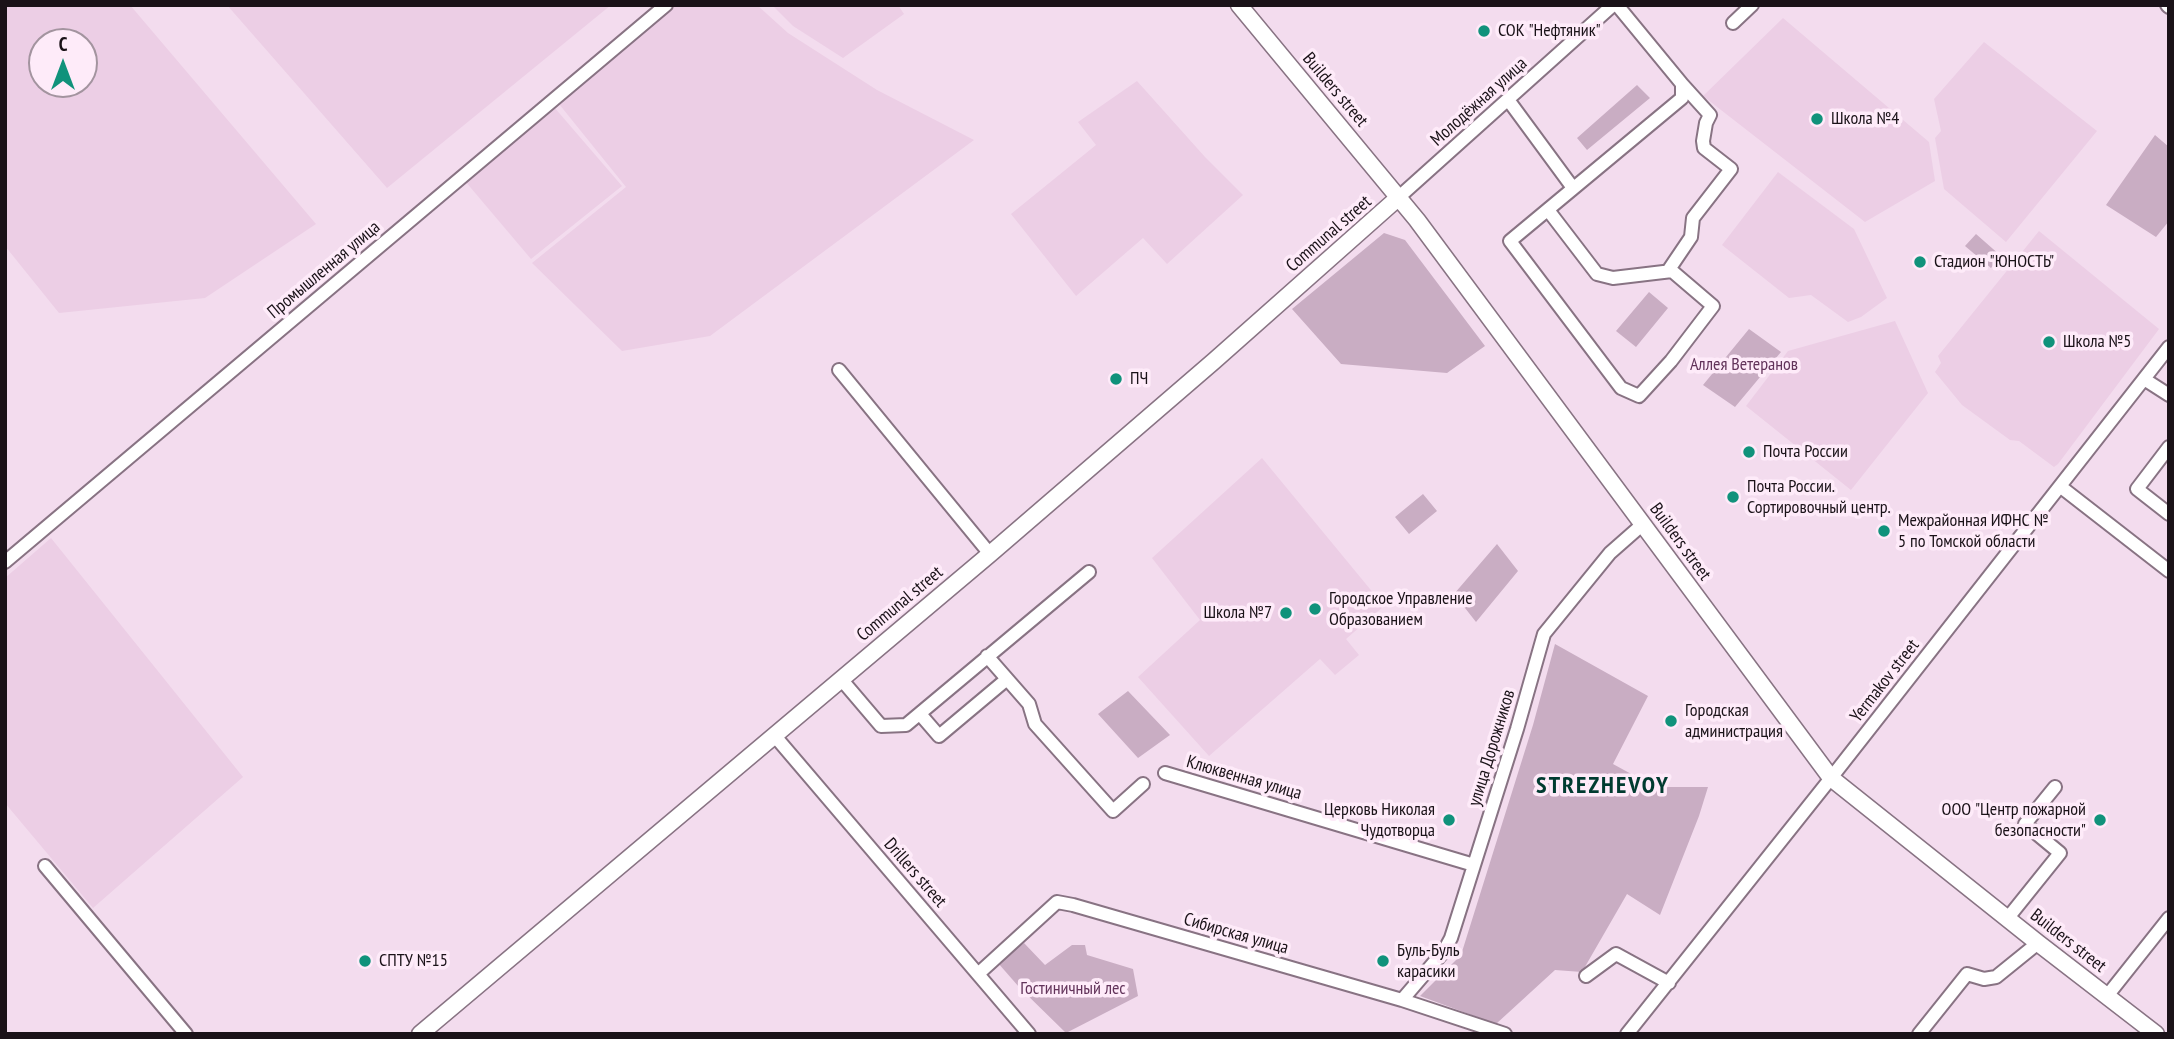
<!DOCTYPE html>
<html>
<head>
<meta charset="utf-8">
<style>
	body { margin:0 }
	#map { position:relative; width:2174px; height:1039px; overflow:hidden; background:#f3dcee; font-family:"PT Sans Narrow",sans-serif }
	canvas { display:block }
	.frame { position:absolute; inset:0; border:7px solid #1a1218; pointer-events:none }
	.north { position:absolute; left:28px; top:28px; width:70px; height:70px; box-sizing:border-box; background:#feebf9; border:2px solid #a3949f; border-radius:50%; rotate:0deg; font-size:19px; font-weight:700; line-height:28px; text-align:center; color:#1a1218 }
	.north::after { content:''; display:block; margin:auto; width:24px; height:32px; background:#10927b; clip-path:polygon(50% 0,100% 100%,50% 72%,0 100%) }
</style>
</head>
<body>
<div id="map">
<canvas width="2174" height="1039"></canvas>
<div class="frame"></div>
<div class="north">С</div>
</div>
<script>
const ctx = document.querySelector('canvas').getContext('2d');
ctx.lineJoin = 'round';
function paint(path, color) { ctx.fillStyle = color; ctx.fill(path, 'evenodd'); }
const shape = rows => new Path2D(rows.map(r => 'M' + r).join(''));
function trace(path, color, width, dash) { ctx.strokeStyle = color; ctx.lineWidth = width; ctx.lineCap = dash ? 'butt' : 'round'; ctx.setLineDash(dash || []); ctx.stroke(path); }
function label(font, color, halo, rows, align = 'center') {
  ctx.font = font + ' "PT Sans Narrow",sans-serif'; ctx.lineWidth = 7; ctx.setLineDash([]); ctx.textBaseline = 'middle'; ctx.strokeStyle = halo; ctx.fillStyle = color; for (const [text, x, y, turn = 0] of rows) {
    ctx.save(); ctx.translate(x, y); ctx.rotate((+turn || 0) * Math.PI / 180); ctx.textAlign = isNaN(turn) ? turn : align; if (halo) ctx.strokeText(text, 0, 0); ctx.fillText(text, 0, 0); ctx.restore();
  }
}
paint(shape([
	[5,5,130,5,316,224,205,298,59,313,5,246],
	[42,42,84,42,84,84,42,84],
	[227,5,611,5,387,188],
	[675,5,757,5,788,33,877,90,974,140,710,336,622,351,532,263,626,187,559,104],
	[772,5,898,5,904,14,843,58,793,26],
	[1783,18,1929,142,1935,181,1865,222,1703,96],
	[1984,42,2097,131,2006,242,1944,189,1935,138,1941,131,1934,99],
	[1137,81,1205,157,1243,195,1167,264,1143,238,1076,296,1011,214,1096,145,1078,122],
	[554,107,622,186,531,259,465,181],
	[1778,172,1854,229,1887,298,1861,317,1848,322,1811,295,1789,298,1722,245],
	[2039,231,2159,329,2058,464,2054,467,2019,441,2010,440,1962,405,1935,372,1941,363,1938,356],
	[1895,321,1928,393,1851,490,1746,406,1788,351],
	[1262,458,1384,606,1346,639,1359,655,1335,675,1320,659,1209,756,1138,677,1200,620,1152,558],
	[51,538,243,777,93,908,5,803,5,578]
]), '#eccee5');
paint(shape([
	[1637,85,1650,98,1587,150,1577,138],
	[2155,135,2169,147,2169,221,2156,237,2106,205],
	[1384,233,1405,240,1485,346,1447,373,1341,364,1292,309],
	[1976,234,2001,256,1991,268,1965,246],
	[1649,292,1668,308,1636,347,1616,331],
	[1749,329,1781,352,1735,407,1703,385],
	[1423,494,1437,511,1409,534,1395,517],
	[1497,544,1518,571,1476,622,1454,594],
	[1555,644,1648,696,1613,764,1655,787,1708,787,1699,816,1660,915,1627,894,1582,972,1555,970,1496,1024,1420,996,1461,955,1533,725],
	[1128,691,1170,735,1138,758,1098,714],
	[1024,943,1045,965,1072,945,1085,945,1087,955,1133,969,1138,996,1066,1033,1019,987,998,963]
]), '#c9adc3');
const minor = shape([
	[2167,5,2169,7],
	[1733,23,1752,5],
	[1509,101,1573,188],
	[1399,197,1613,5],
	[1548,210,1597,274,1613,278,1672,271,1713,306,1671,361,1639,396,1621,388,1510,241,1682,98,1682,84,1617,5],
	[1668,271,1691,237,1693,218,1731,169,1704,148,1703,141,1706,123,1710,115,1682,84],
	[839,370,990,554],
	[2144,379,2169,395],
	[2169,447,2137,489,2169,514],
	[2061,487,2169,571],
	[5,562,666,5],
	[987,656,1029,704,1035,724,1113,811,1143,784],
	[841,679,881,726,906,725,1089,572],
	[920,714,939,736,1007,679],
	[774,735,1029,1034],
	[1165,773,1474,865],
	[45,866,186,1034],
	[2007,919,2060,853,2025,824,2055,787],
	[978,974,1057,902,1073,905,1402,1000,1505,1034],
	[1586,976,1616,954,1669,983],
	[2107,996,2169,918],
	[1402,1000,1444,951,1451,938,1517,729,1544,634,1610,553,1643,524],
	[1627,1034,1831,778,2169,347],
	[1919,1034,1967,974,1984,979,1996,977,2038,943]
]);
const major = shape([
	[1239,5,1417,220,1831,778,2038,943,2156,1034],
	[420,1034,990,554,1214,361,1399,197]
]);
trace(minor, '#887383', 16);
trace(major, '#887383', 19);
trace(minor, '#fff', 12);
trace(major, '#fff', 16);
for (const [x, y, r, color] of [
	[1484,31,7,"#10927b"],
	[1817,119,7,"#10927b"],
	[1920,262,7,"#10927b"],
	[2049,342,7,"#10927b"],
	[1116,379,7,"#10927b"],
	[1749,452,7,"#10927b"],
	[1733,497,7,"#10927b"],
	[1884,531,7,"#10927b"],
	[1315,609,7,"#10927b"],
	[1286,613,7,"#10927b"],
	[1671,721,7,"#10927b"],
	[1449,820,7,"#10927b"],
	[2100,820,7,"#10927b"],
	[365,961,7,"#10927b"],
	[1383,961,7,"#10927b"]
]) { const dot = new Path2D(); dot.arc(x, y, r, 0, 2 * Math.PI); ctx.fillStyle = color; ctx.fill(dot); trace(dot, '#feebf9', 2.5); }
label('18px', '#1a1218', '#feebf9', [
	["СОК \"Нефтяник\"",1498,31],
	["Школа №4",1831,119],
	["Стадион \"ЮНОСТЬ\"",1934,262],
	["Школа №5",2063,342],
	["ПЧ",1130,379],
	["Почта России",1763,452],
	["Почта России.",1747,487],
	["Сортировочный центр.",1747,508],
	["Межрайонная ИФНС №",1898,521],
	["5 по Томской области",1898,542],
	["Городское Управление",1329,599],
	["Образованием",1329,620],
	["Школа №7",1272,613,"right"],
	["Городская",1685,711],
	["администрация",1685,732],
	["Церковь Николая",1435,810,"right"],
	["Чудотворца",1435,831,"right"],
	["ООО \"Центр пожарной",2086,810,"right"],
	["безопасности\"",2086,831,"right"],
	["Буль-Буль",1397,951],
	["карасики",1397,972],
	["СПТУ №15",379,961]
], 'left');
label('18px', '#1a1218', '#feebf9', [
	["Builders street",1335,90,50],
	["Молодёжная улица",1479,102,-42],
	["Communal street",1329,234,-41],
	["Промышленная улица",324,270,-40],
	["Builders street",1680,542,54],
	["Communal street",900,604,-40],
	["Yermakov street",1885,681,-52],
	["улица Дорожников",1492,748,-73],
	["Клюквенная улица",1244,778,16],
	["Drillers street",915,873,49],
	["Сибирская улица",1236,934,16],
	["Builders street",2068,941,38]
]);
label('18px', '#62335a', '#feebf9', [
	["Аллея Ветеранов",1744,365],
	["Гостиничный лес",1073,989]
]);
ctx.letterSpacing = '2px';
label('bold 24px', '#003b30', '#feebf9', [
	["STREZHEVOY",1603,786]
]);
ctx.letterSpacing = '0px';
</script>
</body>
</html>
